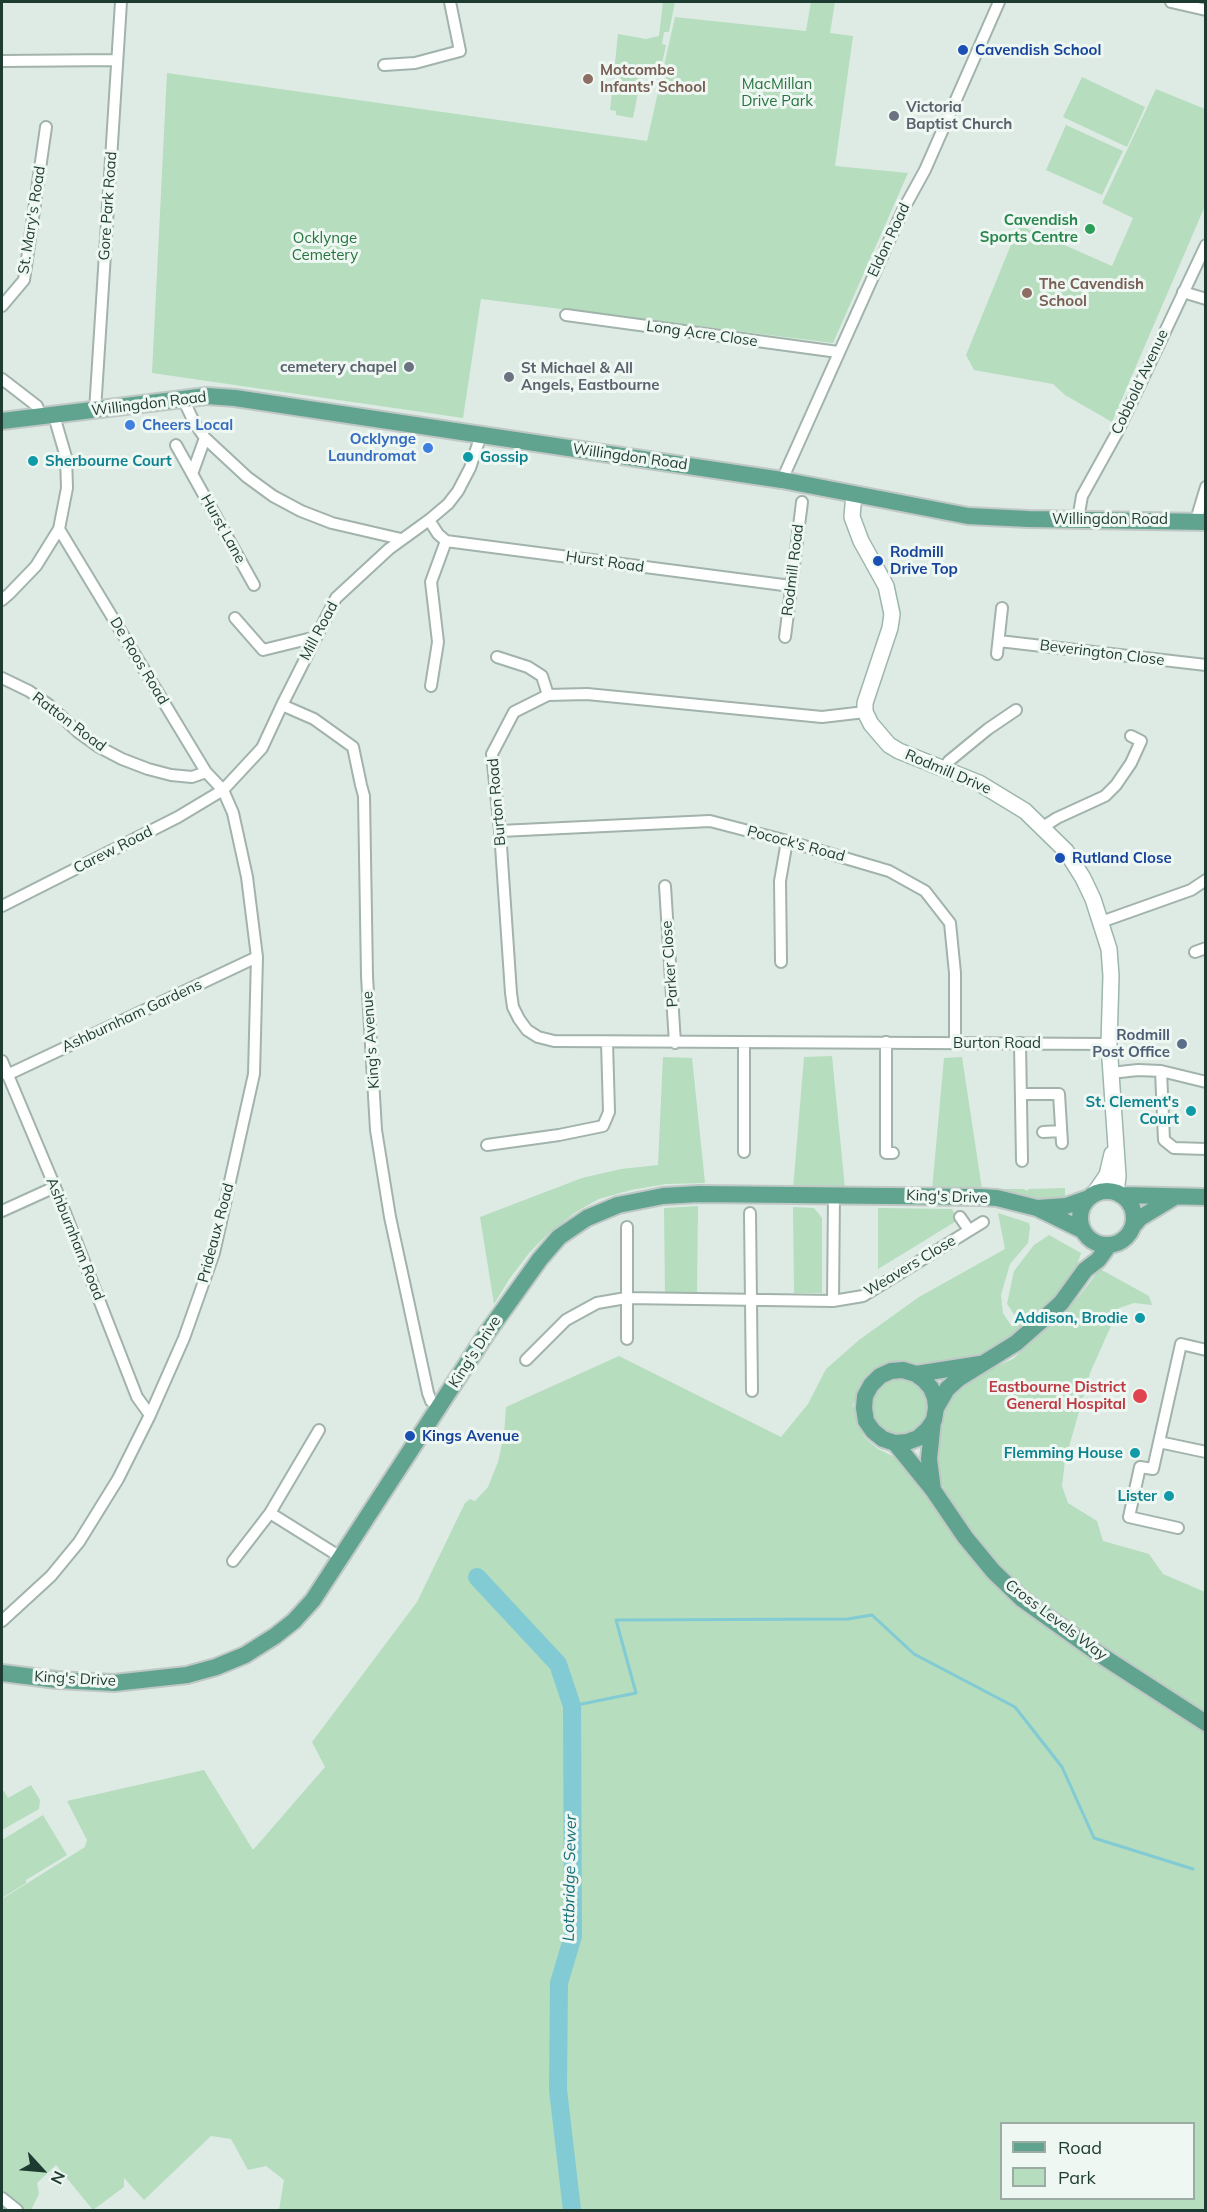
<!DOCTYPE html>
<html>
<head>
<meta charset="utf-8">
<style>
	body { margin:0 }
	#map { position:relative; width:1207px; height:2212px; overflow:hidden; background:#deebe4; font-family:Mulish,sans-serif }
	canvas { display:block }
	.frame { position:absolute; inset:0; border:3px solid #1e3b32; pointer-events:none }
	.legend { position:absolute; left:1000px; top:2122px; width:195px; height:78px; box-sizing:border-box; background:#eef7f2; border:2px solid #9baca5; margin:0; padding:8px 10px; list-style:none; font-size:18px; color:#1e3b32 }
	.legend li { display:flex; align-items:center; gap:12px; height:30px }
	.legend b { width:30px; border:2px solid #9baca5 }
	.north { position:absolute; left:12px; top:2140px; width:60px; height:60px; -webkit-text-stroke:4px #eef7f2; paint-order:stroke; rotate:116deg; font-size:16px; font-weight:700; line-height:24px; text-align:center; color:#1e3b32 }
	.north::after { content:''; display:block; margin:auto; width:21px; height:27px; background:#1e3b32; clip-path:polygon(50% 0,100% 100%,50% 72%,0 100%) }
</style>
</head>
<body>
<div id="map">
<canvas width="1207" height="2212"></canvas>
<div class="frame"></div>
<ul class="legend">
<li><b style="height:8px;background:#60a38e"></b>Road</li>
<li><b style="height:16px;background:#b5ddbe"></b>Park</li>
</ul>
<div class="north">N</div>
</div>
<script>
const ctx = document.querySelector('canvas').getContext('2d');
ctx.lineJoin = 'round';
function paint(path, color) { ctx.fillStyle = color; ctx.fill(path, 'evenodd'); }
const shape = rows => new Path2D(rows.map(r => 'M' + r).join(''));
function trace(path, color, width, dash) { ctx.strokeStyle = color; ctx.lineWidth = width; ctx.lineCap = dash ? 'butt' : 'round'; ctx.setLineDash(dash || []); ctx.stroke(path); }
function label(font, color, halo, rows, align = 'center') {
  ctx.font = font + ' Mulish,sans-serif'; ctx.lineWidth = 6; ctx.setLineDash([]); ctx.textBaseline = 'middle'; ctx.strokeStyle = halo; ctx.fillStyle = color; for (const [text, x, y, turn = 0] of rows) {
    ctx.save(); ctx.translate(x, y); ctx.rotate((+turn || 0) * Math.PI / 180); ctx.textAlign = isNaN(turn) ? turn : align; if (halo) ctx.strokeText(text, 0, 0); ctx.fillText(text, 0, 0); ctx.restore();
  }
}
paint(shape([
	[663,2,675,2,669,32,664,32,662,44,666,45,661,68,643,67,633,118,616,115,616,111,610,110,618,34,646,39,659,36],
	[811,2,835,2,830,33,853,36,835,166,908,173,833,343,481,299,463,418,152,373,167,73,647,141,675,17,806,31],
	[1082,77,1145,107,1127,147,1063,117],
	[1156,89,1205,109,1205,206,1112,422,1065,395,1053,384,974,370,966,355,1019,225,1112,266,1133,218,1102,203],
	[1066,125,1123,151,1102,195,1046,170],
	[832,1056,845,1189,793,1189,804,1057],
	[663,1057,692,1058,705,1183,666,1184,631,1190,599,1199,576,1212,550,1232,530,1252,510,1278,494,1304,480,1217,582,1178,621,1169,658,1165],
	[962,1057,982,1189,932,1190,944,1058],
	[1065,1188,1065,1201,1057,1202,993,1192,993,1189,1023,1189,1028,1191,1028,1189],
	[698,1206,697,1294,665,1294,664,1208],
	[793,1207,814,1208,822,1218,822,1293,794,1293],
	[878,1208,952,1209,958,1220,878,1269],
	[998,1213,1029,1223,1030,1227,1028,1243,1010,1264,1001,1295,1003,1313,1012,1327,1018,1320,1007,1304,1014,1271,1034,1245,1049,1235,1081,1253,1073,1277,1044,1312,994,1348,970,1359,942,1363,902,1364,887,1363,867,1375,853,1405,864,1437,878,1449,901,1460,952,1533,996,1586,1030,1615,1205,1731,1205,2210,279,2210,284,2180,266,2166,248,2170,231,2139,211,2136,144,2200,124,2178,124,2187,93,2210,56,2165,37,2183,39,2194,31,2210,2,2210,2,1899,85,1847,87,1840,67,1801,204,1770,253,1850,325,1767,312,1742,417,1602,465,1503,470,1499,475,1501,488,1487,498,1462,504,1435,506,1407,619,1356,781,1437,808,1404,826,1369,859,1340,919,1297,1005,1249],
	[1002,2124,1194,2124,1194,2198,1002,2198],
	[1100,1269,1149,1296,1152,1305,1134,1303,1119,1308,1090,1373,1065,1461,1062,1486,1068,1503,1097,1521,1103,1541,1149,1554,1163,1574,1205,1592,1205,1715,1092,1642,1038,1603,1003,1571,957,1514,938,1476,937,1452,947,1405,960,1387,993,1368,1013,1359,1080,1295],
	[898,1379,909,1379,924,1389,931,1411,916,1435,887,1436,872,1418,872,1400,877,1390,886,1382],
	[31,1785,40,1800,39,1809,2,1830,2,1792,4,1791,8,1798],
	[43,1815,67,1855,26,1880,26,1883,2,1898,2,1840]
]), '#b5ddbe');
trace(shape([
	[572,1706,636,1693,616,1620,848,1619,872,1615,914,1654,1015,1707,1062,1767,1094,1838,1193,1869]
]), '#82cbd4', 3);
trace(shape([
	[477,1577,558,1664,572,1706,573,1936,559,1983,558,2090,572,2210]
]), '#82cbd4', 18);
const street = shape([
	[1171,2,1206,10],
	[2,61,117,60],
	[384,65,415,63,460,51,450,2],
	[1183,292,1206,299],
	[2,306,24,280,46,127],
	[566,315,838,352],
	[2,379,37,406,41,416],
	[183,399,194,422,205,438,247,477,273,496,301,511,332,523,401,539],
	[95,411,121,2],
	[176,445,254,585],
	[192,474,205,438],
	[782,480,903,210,925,170,999,2],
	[1078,519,1082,496,1118,431,1206,245],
	[429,520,438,534,446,541,791,586],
	[1196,520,1206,487],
	[2,600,9,594,36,566,59,529,67,488,66,457,54,416],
	[235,618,263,650,316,637],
	[785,637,802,502],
	[999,641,1206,665],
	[997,654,1002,608],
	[497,657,528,667,542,676,548,695],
	[2,678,29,691,49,705,78,732,99,747,122,759,148,769,171,775,192,777,206,772],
	[431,686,438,642,431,582,446,541],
	[282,705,314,719,353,747,361,785,364,796,367,976,376,1130,390,1217,428,1393,431,1401,439,1407],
	[865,712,822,717,587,694,548,695,514,712,492,754,500,831,511,993,513,1007,519,1019,527,1030,538,1037,554,1041,1109,1044],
	[944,769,949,761,988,729,1016,710],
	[1043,827,1057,818,1105,796,1116,785,1131,763,1141,741,1131,736],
	[500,831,710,821,787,841,889,871,925,891,950,923,955,973,955,1043],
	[665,886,675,1043],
	[2,906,178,817,223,790,262,748,282,705,336,598,389,549,429,520,448,504,458,491,470,468,481,435],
	[1101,922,1191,890,1206,880],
	[1195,952,1206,948],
	[781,962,780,881,787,841],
	[744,1042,744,1152],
	[886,1042,886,1153,893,1153],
	[1020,1043,1022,1161],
	[2,1061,55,1187,137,1397,150,1415],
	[1161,1071,1164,1140,1174,1148,1206,1149],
	[1111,1073,1138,1070,1161,1071,1206,1082],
	[7,1075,257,957],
	[1021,1094,1059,1094,1062,1143],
	[1043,1132,1061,1131],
	[487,1145,559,1135,603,1126,609,1112,607,1042],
	[2,1211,55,1187],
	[750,1213,752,1391],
	[960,1217,969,1230],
	[627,1227,627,1339],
	[833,1301,834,1195],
	[1206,1350,1181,1344,1159,1442,1206,1452],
	[526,1360,566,1320,597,1303,626,1298,833,1301,863,1296,983,1222],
	[1159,1442,1153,1469,1140,1467,1129,1517,1178,1528],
	[270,1513,342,1558],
	[233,1561,270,1513,319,1430],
	[2,1621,51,1576,79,1542,118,1479,150,1415,184,1338,214,1253,254,1074,257,957,247,877,233,813,223,790,206,772,59,529],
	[2,2198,17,2210]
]);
const secondary = shape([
	[854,494,852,517,861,541,886,586,892,614,890,628,865,703,865,712,871,724,889,745,899,751,979,783,1025,811,1066,851,1083,878,1093,899,1109,949,1111,976,1109,1044,1118,1176,1116,1193],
	[1094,1194,1107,1175,1112,1154]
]);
const primary = shape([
	[2,421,207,396,235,398,782,480,968,516,1028,519,1206,522],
	'1080 1218a27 27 0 1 1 54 0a27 27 0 1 1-54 0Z',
	[1122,1195,1206,1197],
	[1038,1208,1066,1206,1089,1198],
	[1133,1226,1140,1218,1173,1198],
	[916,1374,980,1364],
	[936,1408,947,1389,958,1379,1016,1343,1040,1322,1061,1303,1085,1270,1098,1260,1109,1245],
	[895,1443,907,1442,918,1438,927,1430,934,1420,936,1408,935,1398,931,1388,924,1380,916,1374,903,1370,891,1371,880,1376,871,1385,865,1396,864,1408,866,1421,873,1431,883,1439,895,1443,933,1490,965,1537,993,1571,1022,1599,1099,1654,1206,1723],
	[933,1490,929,1459,933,1421],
	[2,1673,57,1680,114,1683,187,1675,216,1667,245,1655,275,1636,294,1621,313,1600,487,1333,540,1259,559,1237,587,1218,618,1205,663,1196,699,1194,981,1197,997,1198,1037,1208,1082,1230]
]);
trace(street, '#a1b3ab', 14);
trace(secondary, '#9cb7ac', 18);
trace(primary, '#c0c8c6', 20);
trace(street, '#fff', 10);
trace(secondary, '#fff', 15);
trace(primary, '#60a38e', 16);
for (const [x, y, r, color] of [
	[963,50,6,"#1a4fb4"],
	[588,79,6,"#8d6e63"],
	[894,116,6,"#6b7280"],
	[1090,229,6,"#2e9e5b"],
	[1027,293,6,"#8d6e63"],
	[409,367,6,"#6b7280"],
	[509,377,6,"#6b7280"],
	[130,425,6,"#3f7fe0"],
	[428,448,6,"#3f7fe0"],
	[468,457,6,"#0f9aa8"],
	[33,461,6,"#0f9aa8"],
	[878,561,6,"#1a4fb4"],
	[1060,858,6,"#1a4fb4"],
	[1182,1044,6,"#5c6f8a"],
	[1191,1111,6,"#0f9aa8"],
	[1140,1318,6,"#0f9aa8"],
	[1140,1396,8,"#e0444e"],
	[410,1436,6,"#1a4fb4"],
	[1135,1453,6,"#0f9aa8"],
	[1169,1496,6,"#0f9aa8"]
]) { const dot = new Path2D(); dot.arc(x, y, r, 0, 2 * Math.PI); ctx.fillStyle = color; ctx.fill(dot); trace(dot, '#eef7f2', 2); }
label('bold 15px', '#164399', '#eef7f2', [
	["Cavendish School",975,50],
	["Rodmill",890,552],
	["Drive Top",890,569],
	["Rutland Close",1072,858],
	["Kings Avenue",422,1436]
], 'left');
label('bold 15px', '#785e54', '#eef7f2', [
	["Motcombe",600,70],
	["Infants' School",600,87],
	["The Cavendish",1039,284],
	["School",1039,301]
], 'left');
label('15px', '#277440', '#eef7f2', [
	["MacMillan",777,84],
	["Drive Park",777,101],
	["Ocklynge",325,238],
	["Cemetery",325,255]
]);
label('bold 15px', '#5b616d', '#eef7f2', [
	["Victoria",906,107],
	["Baptist Church",906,124],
	["cemetery chapel",397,367,"right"],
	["St Michael & All",521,368],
	["Angels, Eastbourne",521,385]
], 'left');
label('15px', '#1e3b32', '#eef7f2', [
	["Gore Park Road",108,206,-86],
	["St. Mary's Road",32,220,-81],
	["Eldon Road",889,240,-65],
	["Long Acre Close",702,334,8],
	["Cobbold Avenue",1140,382,-65],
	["Willingdon Road",149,404,-7],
	["Willingdon Road",630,457,8],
	["Willingdon Road",1110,519],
	["Hurst Lane",223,529,61],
	["Hurst Road",605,562,8],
	["Rodmill Road",793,570,-83],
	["Mill Road",319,631,-62],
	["Beverington Close",1102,653,7],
	["De Roos Road",139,661,59],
	["Ratton Road",69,722,37],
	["Rodmill Drive",948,772,23],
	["Burton Road",497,802,-95],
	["Pocock's Road",796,844,15],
	["Carew Road",113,850,-27],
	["Parker Close",670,964,-94],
	["Ashburnham Gardens",132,1016,-25],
	["King's Avenue",371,1040,-94],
	["Burton Road",997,1043],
	["King's Drive",947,1197,2],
	["Prideaux Road",216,1233,-75],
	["Ashburnham Road",75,1239,68],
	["Weavers Close",910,1266,-31],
	["King's Drive",475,1352,-57],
	["Cross Levels Way",1056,1620,37],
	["King's Drive",75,1679,3]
]);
label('bold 15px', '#27864d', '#eef7f2', [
	["Cavendish",1078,220],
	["Sports Centre",1078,237]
], 'right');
label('bold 15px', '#366cbe', '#eef7f2', [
	["Cheers Local",142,425],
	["Ocklynge",416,439,"right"],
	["Laundromat",416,456,"right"]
], 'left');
label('bold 15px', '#0d838f', '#eef7f2', [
	["Gossip",480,457,"left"],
	["Sherbourne Court",45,461,"left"],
	["St. Clement's",1179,1102],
	["Court",1179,1119],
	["Addison, Brodie",1128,1318],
	["Flemming House",1123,1453],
	["Lister",1157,1496]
], 'right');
label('bold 15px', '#4e5e75', '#eef7f2', [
	["Rodmill",1170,1035],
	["Post Office",1170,1052]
], 'right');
label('bold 15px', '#be3a42', '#eef7f2', [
	["Eastbourne District",1126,1387],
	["General Hospital",1126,1404]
], 'right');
label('italic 16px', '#166e79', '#eef7f2', [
	["Lottbridge Sewer",570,1878,-89]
]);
</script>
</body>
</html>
